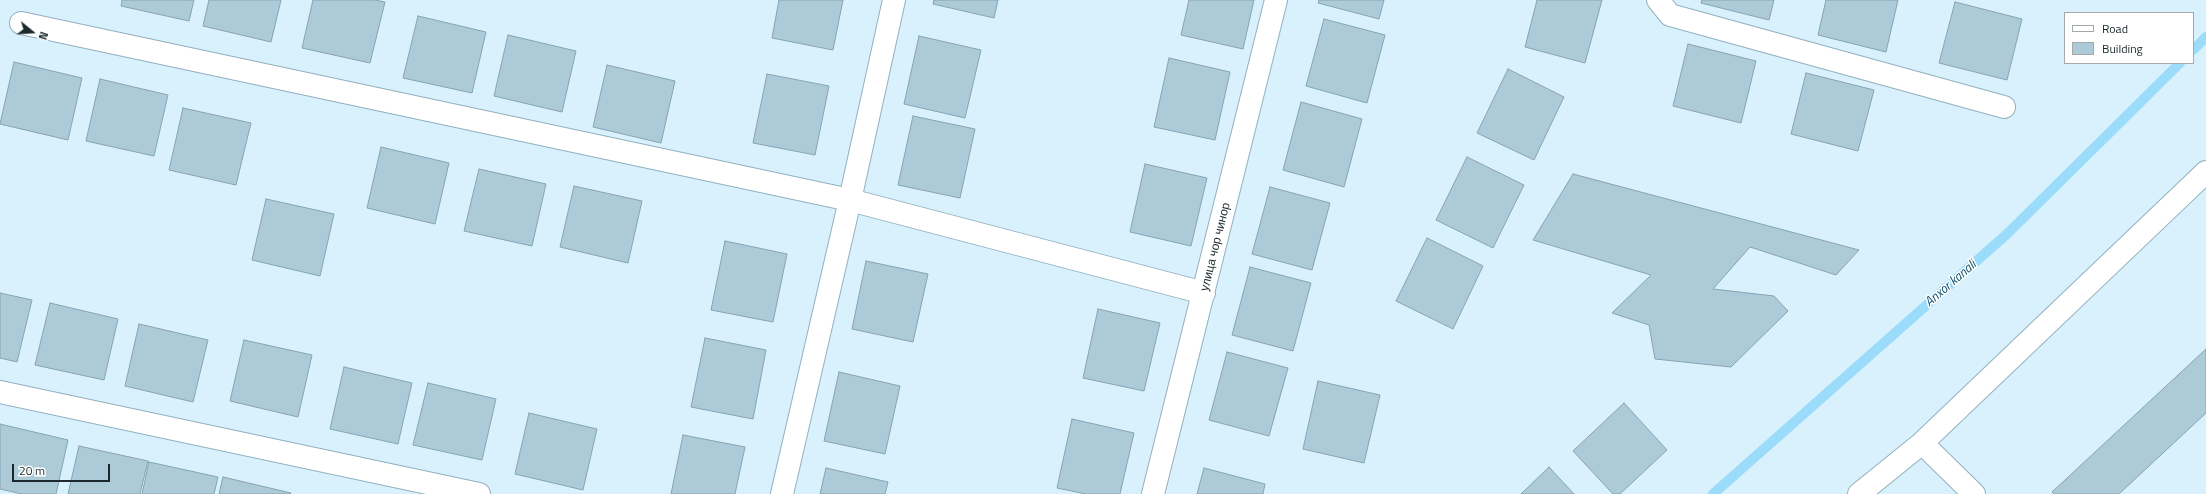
<!DOCTYPE html>
<html>
<head>
<meta charset="utf-8">
<style>
	body { margin:0 }
	#map { position:relative; width:2206px; height:494px; overflow:hidden; background:#d9f1fd; font-family:"Titillium Web",sans-serif }
	canvas { display:block }
	.legend { position:absolute; left:2064px; top:12px; width:130px; height:52px; box-sizing:border-box; background:#fff; border:1px solid #a4a9ab; margin:0; padding:5px 7px; list-style:none; font-size:12px; color:#1c282d }
	.legend li { display:flex; align-items:center; gap:8px; height:20px }
	.legend b { width:20px; border:1px solid #a4a9ab }
	.north { position:absolute; left:12px; top:12px; width:40px; height:40px; -webkit-text-stroke:3px #fff; paint-order:stroke; rotate:108deg; font-size:11px; font-weight:700; line-height:16px; text-align:center; color:#1c282d }
	.north::after { content:''; display:block; margin:auto; width:14px; height:18px; background:#1c282d; clip-path:polygon(50% 0,100% 100%,50% 72%,0 100%) }
	.scale { position:absolute; left:12px; top:464px; width:98px; height:18px; box-sizing:border-box; border:2px solid #1c282d; border-top:0; padding-left:5px; font-size:12px; line-height:14px; white-space:nowrap; color:#1c282d; -webkit-text-stroke:3px #fff; paint-order:stroke }
</style>
</head>
<body>
<div id="map">
<canvas width="2206" height="494"></canvas>
<ul class="legend">
<li><b style="height:5px;background:#fff"></b>Road</li>
<li><b style="height:11px;background:#accad8"></b>Building</li>
</ul>
<div class="north">N</div>
<div class="scale">20 m</div>
</div>
<script>
const ctx = document.querySelector('canvas').getContext('2d');
ctx.lineJoin = 'round';
const shape = rows => new Path2D(rows.map(r => 'M' + r).join(''));
function trace(path, color, width, dash) { ctx.strokeStyle = color; ctx.lineWidth = width; ctx.lineCap = dash ? 'butt' : 'round'; ctx.setLineDash(dash || []); ctx.stroke(path); }
function paint(path, color) { ctx.fillStyle = color; ctx.fill(path, 'evenodd'); }
function label(font, color, halo, rows, align = 'center') {
  ctx.font = font + ' "Titillium Web",sans-serif'; ctx.lineWidth = 3; ctx.setLineDash([]); ctx.textBaseline = 'middle'; ctx.strokeStyle = halo; ctx.fillStyle = color; for (const [text, x, y, turn = 0] of rows) {
    ctx.save(); ctx.translate(x, y); ctx.rotate((+turn || 0) * Math.PI / 180); ctx.textAlign = isNaN(turn) ? turn : align; if (halo) ctx.strokeText(text, 0, 0); ctx.fillText(text, 0, 0); ctx.restore();
  }
}
trace(shape([
	[2193,50,2206,37],
	[1713,494,2007,234,2180,63]
]), '#9bdcfa', 10);
const building = shape([
	[122,0,194,0,189,21,121,6,122,0],
	[209,0,281,0,271,42,203,26,209,0],
	[313,0,375,0,385,2,370,63,302,48,313,0],
	[779,0,843,0,833,50,772,38,779,0],
	[934,0,998,0,994,18,933,4,934,0],
	[1189,0,1254,0,1243,49,1181,35,1189,0],
	[1319,0,1384,0,1379,19,1318,3,1319,0],
	[1537,0,1602,0,1585,63,1525,47,1537,0],
	[1702,0,1774,0,1769,20,1701,3,1702,0],
	[1826,0,1898,0,1886,52,1818,35,1826,0],
	[1955,2,2022,19,2007,80,1939,63,1955,2],
	[418,16,486,32,472,93,403,78,418,16],
	[1324,19,1385,35,1367,103,1306,86,1324,19],
	[508,35,576,51,562,112,494,96,508,35],
	[919,36,981,50,965,118,904,104,919,36],
	[1688,44,1756,61,1741,123,1673,106,1688,44],
	[1169,58,1230,72,1215,140,1154,127,1169,58],
	[14,62,82,78,68,140,0,124,14,62],
	[607,65,675,81,661,143,593,127,607,65],
	[1508,69,1564,97,1534,160,1477,133,1508,69],
	[1806,73,1874,90,1858,151,1791,134,1806,73],
	[767,74,829,86,815,155,753,143,767,74],
	[100,79,168,95,154,156,86,141,100,79],
	[1301,102,1362,119,1344,187,1283,170,1301,102],
	[183,108,251,123,236,185,169,170,183,108],
	[913,116,975,129,960,198,898,185,913,116],
	[381,147,449,163,435,224,367,208,381,147],
	[1467,157,1524,185,1493,248,1436,220,1467,157],
	[1145,164,1207,178,1191,246,1130,232,1145,164],
	[479,169,546,184,532,246,464,231,479,169],
	[1573,174,1859,250,1836,275,1750,247,1713,289,1774,296,1788,311,1731,367,1655,359,1649,325,1612,313,1651,275,1533,240,1573,174],
	[574,186,642,201,628,263,560,247,574,186],
	[1270,187,1330,203,1312,270,1252,254,1270,187],
	[266,199,334,214,320,276,252,260,266,199],
	[1427,238,1483,266,1453,329,1396,301,1427,238],
	[725,241,787,254,773,322,711,310,725,241],
	[866,261,928,274,913,342,852,329,866,261],
	[1250,267,1311,283,1293,351,1232,335,1250,267],
	[0,293,32,300,17,362,0,358,0,293],
	[50,303,118,319,104,380,35,365,50,303],
	[1098,309,1160,323,1144,391,1083,378,1098,309],
	[139,324,208,340,193,402,125,386,139,324],
	[705,338,766,350,753,419,691,407,705,338],
	[244,340,312,355,298,417,230,401,244,340],
	[2206,349,2206,413,2119,494,2054,494,2052,492,2206,349],
	[1227,352,1288,368,1269,436,1209,420,1227,352],
	[344,367,412,383,398,444,330,429,344,367],
	[839,372,900,386,885,454,824,441,839,372],
	[1318,381,1380,395,1364,463,1303,449,1318,381],
	[428,383,496,399,482,460,413,445,428,383],
	[1624,403,1667,450,1620,494,1613,494,1573,451,1624,403],
	[529,413,597,429,583,490,515,474,529,413],
	[1072,419,1134,433,1120,494,1086,494,1057,488,1072,419],
	[0,424,68,440,56,494,22,494,0,489,0,424],
	[683,435,745,447,735,494,671,494,683,435],
	[79,446,148,461,140,494,68,494,79,446],
	[149,462,218,477,214,494,142,494,149,462],
	[1549,467,1574,494,1521,494,1549,467],
	[826,468,888,482,885,494,820,494,826,468],
	[1204,468,1265,484,1263,494,1197,494,1204,468],
	[223,477,291,493,290,494,219,494,223,477]
]);
paint(building, '#accad8');
trace(building, '#86a3b1', 1);
const minor = shape([
	[1658,0,1670,15,2004,107],
	[21,23,850,200,1204,293],
	[0,392,479,494],
	[1922,443,1974,494],
	[782,494,850,200,894,0],
	[1153,494,1276,0],
	[1859,494,1922,443,2206,172]
]);
trace(minor, '#92b0be', 24);
trace(minor, '#fff', 22);
label('12px', '#1c282d', '#fff', [
	["улица чор чинор",1216,247,-76]
]);
label('italic 13px', '#0b526b', '#fff', [
	["Anxor kanali",1951,284,-41]
]);
</script>
</body>
</html>
